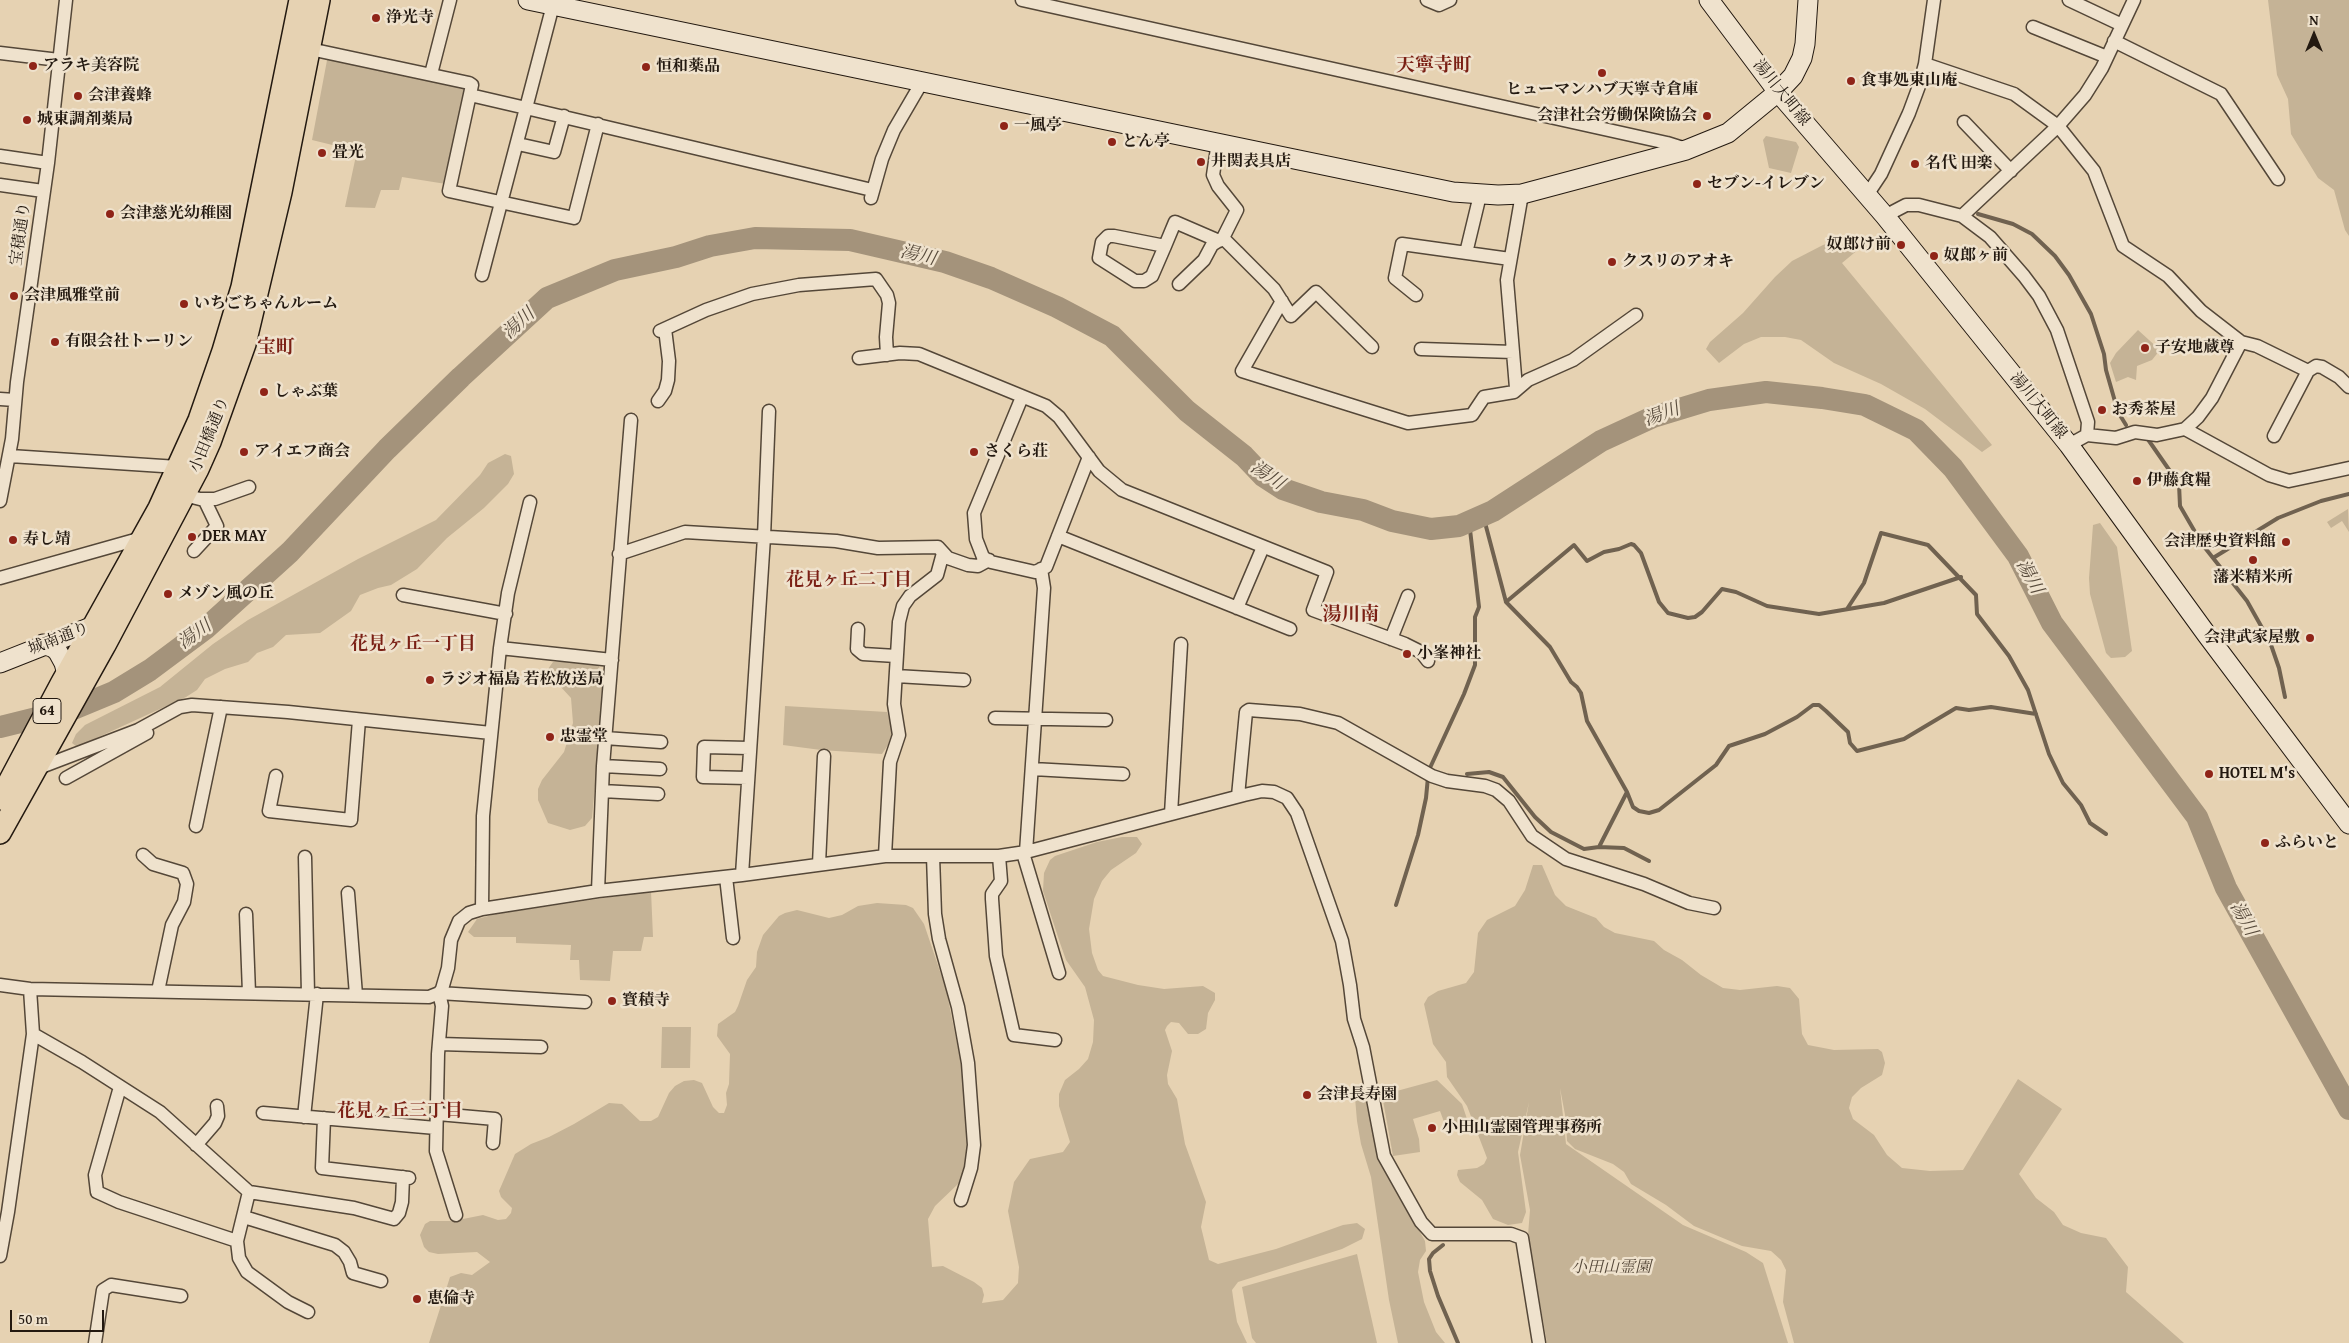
<!DOCTYPE html>
<html>
<head>
<meta charset="utf-8">
<style>
	body { margin:0 }
	#map { position:relative; width:2349px; height:1343px; overflow:hidden; background:#e6d2b2; font-family:"Gentium Book Plus",serif }
	canvas { display:block }
	.north { position:absolute; left:2289px; top:10px; width:50px; height:50px; -webkit-text-stroke:4px #efe2cd; paint-order:stroke; rotate:0deg; font-size:14px; font-weight:700; line-height:20px; text-align:center; color:#231910 }
	.north::after { content:''; display:block; margin:auto; width:18px; height:22px; background:#231910; clip-path:polygon(50% 0,100% 100%,50% 72%,0 100%) }
	.scale { position:absolute; left:10px; top:1310px; width:94px; height:22px; box-sizing:border-box; border:2px solid #231910; border-top:0; padding-left:6px; font-size:15px; line-height:18px; white-space:nowrap; color:#231910; -webkit-text-stroke:4px #efe2cd; paint-order:stroke }
</style>
</head>
<body>
<div id="map">
<canvas width="2349" height="1343"></canvas>
<div class="north">N</div>
<div class="scale">50 m</div>
</div>
<script>
const ctx = document.querySelector('canvas').getContext('2d');
ctx.lineJoin = 'round';
function paint(path, color) { ctx.fillStyle = color; ctx.fill(path, 'evenodd'); }
const shape = rows => new Path2D(rows.map(r => 'M' + r).join(''));
function trace(path, color, width, dash) { ctx.strokeStyle = color; ctx.lineWidth = width; ctx.lineCap = dash ? 'butt' : 'round'; ctx.setLineDash(dash || []); ctx.stroke(path); }
function label(font, color, halo, rows, align = 'center') {
  ctx.font = font + ' "Gentium Book Plus","Noto Serif JP",serif'; ctx.lineWidth = 5; ctx.setLineDash([]); ctx.textBaseline = 'middle'; ctx.strokeStyle = halo; ctx.fillStyle = color; for (const [text, x, y, turn = 0] of rows) {
    ctx.save(); ctx.translate(x, y); ctx.rotate((+turn || 0) * Math.PI / 180); ctx.textAlign = isNaN(turn) ? turn : align; if (halo) ctx.strokeText(text, 0, 0); ctx.fillText(text, 0, 0); ctx.restore();
  }
}
paint(shape([
	[2268,0,2349,0,2349,236,2345,230,2334,190,2318,178,2291,134,2288,99,2277,75],
	[328,55,467,87,446,184,402,177,399,190,381,190,375,208,345,207,357,151,312,140],
	[1766,136,1796,142,1799,147,1791,173,1769,168,1763,140],
	[1846,238,1858,239,1865,244,1842,263,1992,445,1982,452,1925,409,1881,384,1834,363,1801,340,1785,337,1761,337,1744,344,1719,363,1706,349,1710,342,1743,313,1775,277,1792,261,1823,245],
	[2138,330,2160,350,2152,360,2137,366,2136,380,2128,377,2116,382,2110,363,2116,353],
	[505,454,511,456,514,474,508,484,484,508,447,538,417,569,391,585,378,588,360,595,351,611,320,633,286,635,273,647,257,653,248,662,225,669,205,679,197,690,186,697,77,747,72,743,76,734,85,725,160,687,213,644,248,620,358,559,436,520,480,475,488,463],
	[2348,509,2349,532,2342,521,2331,528,2327,522],
	[2100,523,2117,547,2132,651,2125,657,2111,658,2106,653,2090,594,2089,578,2093,525],
	[580,661,598,665,603,674,600,731,592,818,585,826,570,830,548,823,538,800,538,789,542,780,564,752,573,723,571,698,559,685,551,683,548,669,553,662],
	[785,706,887,712,893,731,888,745,882,754,821,750,783,745],
	[1122,837,1137,837,1142,844,1136,853,1111,870,1102,881,1094,899,1089,929,1092,953,1098,970,1103,976,1138,985,1164,989,1203,986,1215,993,1215,1000,1208,1013,1206,1029,1198,1034,1188,1034,1179,1023,1171,1022,1167,1026,1165,1030,1172,1051,1167,1075,1168,1084,1177,1099,1185,1144,1206,1202,1201,1227,1209,1260,1218,1264,1276,1249,1343,1225,1357,1223,1365,1229,1362,1239,1342,1249,1238,1282,1232,1290,1234,1304,1237,1322,1247,1343,429,1343,450,1277,461,1273,472,1275,490,1262,477,1252,438,1254,429,1252,424,1247,420,1235,425,1224,430,1221,453,1221,483,1215,498,1220,506,1219,511,1213,512,1208,501,1197,499,1191,515,1154,531,1144,549,1137,574,1124,609,1103,622,1104,640,1121,651,1121,658,1117,669,1093,675,1086,684,1081,694,1080,702,1083,713,1107,719,1113,724,1113,727,1105,726,1093,729,1084,730,1054,717,1036,718,1024,735,1012,738,1006,747,980,756,967,757,952,763,935,779,916,785,913,797,910,829,918,842,915,858,906,877,903,906,905,913,908,924,924,946,989,961,1063,968,1143,963,1177,958,1184,935,1206,928,1219,932,1267,943,1266,974,1282,982,1288,984,1295,982,1303,1003,1300,1018,1283,1019,1267,1008,1211,1014,1182,1030,1159,1063,1152,1070,1142,1059,1106,1059,1094,1065,1080,1079,1069,1088,1059,1093,1042,1094,1020,1085,987,1066,960,1060,943,1043,891,1044,873,1050,860,1055,856,1097,842],
	[1533,865,1542,865,1555,895,1566,906,1596,918,1604,927,1615,933,1654,941,1664,950,1682,960,1701,975,1723,988,1740,990,1777,986,1790,988,1799,999,1802,1034,1808,1045,1834,1050,1878,1049,1882,1052,1885,1063,1882,1075,1861,1088,1852,1097,1849,1108,1853,1119,1874,1135,1887,1155,1902,1168,1930,1171,1963,1170,2018,1079,2062,1109,2019,1174,2036,1198,2054,1212,2063,1225,2081,1233,2106,1238,2128,1267,2126,1292,2184,1343,1794,1343,1783,1302,1786,1270,1781,1260,1771,1251,1742,1246,1694,1226,1666,1205,1631,1184,1624,1172,1613,1164,1575,1149,1567,1141,1566,1120,1560,1088,1566,1144,1683,1225,1746,1252,1763,1263,1788,1343,1547,1343,1528,1235,1530,1210,1520,1155,1529,1102,1518,1152,1526,1212,1522,1223,1508,1225,1493,1219,1482,1200,1460,1182,1457,1175,1458,1170,1477,1168,1484,1164,1487,1158,1467,1106,1447,1077,1446,1062,1433,1044,1424,1004,1428,997,1438,991,1466,983,1474,972,1478,933,1487,920,1515,906,1525,890],
	[651,891,653,937,644,937,641,951,613,951,610,981,580,980,579,960,570,960,571,945,516,943,516,937,474,937,468,932,477,919,496,914],
	[662,1027,691,1027,690,1068,661,1068],
	[1437,1080,1462,1104,1468,1122,1447,1130,1440,1111,1413,1119,1419,1139,1420,1152,1393,1156,1382,1095],
	[1360,1084,1365,1088,1367,1107,1383,1166,1425,1241,1426,1251,1420,1260,1418,1272,1424,1302,1436,1332,1445,1343,1398,1343,1389,1300,1371,1177,1361,1144,1357,1121,1354,1086],
	[1357,1254,1377,1343,1256,1343,1252,1338,1242,1287]
]), '#c5b396');
trace(shape([
	[1978,214,2013,224,2032,234,2055,256,2069,275,2091,314,2104,354,2106,370,2118,412,2126,425],
	[2147,438,2179,484,2180,506,2202,544,2247,601,2270,642,2279,668,2285,697],
	[1483,515,1506,602,1550,647,1571,682,1577,687,1581,693,1587,721,1627,792,1633,807,1639,811,1649,813,1659,810,1716,765,1729,746,1765,734,1797,717,1813,705,1819,705,1826,711,1848,732,1850,743,1857,751,1904,739,1956,708,1969,710,1991,707,2036,714],
	[2213,558,2278,518,2321,501,2349,494],
	[1506,602,1574,545,1587,561,1604,552,1619,549,1631,544,1634,545,1641,553,1659,602,1668,613,1688,618,1695,617,1702,612,1722,589,1736,592,1767,606,1819,614,1884,603,1961,577],
	[1847,609,1864,583,1881,533,1928,545,1976,595,1977,614,2009,656,2028,690,2049,754,2063,783,2081,805,2090,823,2106,834],
	[1429,770,1464,694,1475,665,1475,617,1479,607,1469,521],
	[1467,774,1489,772,1503,777,1535,817,1551,832,1584,849,1599,847,1627,792],
	[1599,847,1624,848,1649,861],
	[1396,905,1418,835,1426,798,1428,777],
	[1443,1245,1433,1253,1429,1259,1430,1271,1438,1296,1458,1343]
]), '#706250', 4);
trace(shape([
	[0,727,73,709,114,692,150,670,205,629,290,552,387,449,461,377,547,298,615,270,676,257,710,246,755,238,850,240,945,262,991,278,1057,307,1112,336,1187,411,1244,456,1263,476,1283,489,1321,502,1363,510,1392,521,1431,529,1459,526,1493,511,1601,441,1653,417,1709,400,1766,392,1822,398,1865,405,1916,430,1953,468,2018,556,2052,623,2197,817,2226,888,2349,1109]
]), '#a4937b', 22);
const street = shape([
	[1022,0,1667,143,1686,149],
	[1427,0,1439,5,1450,0],
	[2069,0,2122,25],
	[2033,27,2107,57],
	[2114,41,2221,94,2278,179],
	[310,49,469,83,472,85,449,191,574,218,598,124],
	[0,53,59,60],
	[1925,64,2014,94,2058,126,2094,171,2123,246,2168,276,2201,311,2241,342,2257,346,2308,371,2316,366,2322,367,2339,377,2349,387],
	[431,74,450,0],
	[470,95,526,108,553,5],
	[1964,122,2011,171],
	[518,144,554,152,564,116],
	[0,156,48,163],
	[0,185,43,191],
	[1867,195,1881,174,1909,113,1919,86,1925,64,1934,0],
	[871,198,882,159,894,130,922,82],
	[1885,216,1906,205,1919,205,1962,216,1990,237,2024,276,2039,296,2057,330,2088,422,2087,435,2069,445],
	[1962,216,2058,126,2085,95,2102,68,2134,0],
	[1223,238,1274,289,1291,316,1316,292,1372,347],
	[1165,246,1114,236,1108,236,1102,242,1099,258,1135,281,1144,281,1152,276,1165,246,1175,222,1219,241],
	[1466,253,1480,195],
	[482,275,526,108,872,190],
	[1179,284,1204,260,1212,245,1223,238,1237,210,1218,186,1213,175,1218,142],
	[1416,295,1395,278,1402,244,1510,259],
	[1282,301,1242,371,1408,423,1472,415,1484,397,1514,392,1528,380,1573,360,1636,315],
	[660,331,706,310,752,294,799,285,876,279,887,295,889,303,886,337,887,355],
	[1421,349,1513,352],
	[859,358,900,353,919,354,1046,406,1059,417,1099,471,1122,490,1327,572,1313,610,1405,644,1421,652,1428,661],
	[1516,388,1507,280,1522,194],
	[1022,397,974,513,976,539,983,557,991,562,1035,572,1046,567,1089,457],
	[0,399,15,400],
	[658,401,665,391,668,380,669,361,665,329],
	[2185,429,2198,417,2212,398,2241,342],
	[2087,435,2116,438,2135,432,2157,435,2185,429,2269,475,2289,481,2349,468],
	[2274,436,2308,371],
	[10,456,178,467],
	[184,495,200,499,215,499,249,487],
	[0,501,12,439,17,382,48,163,66,0],
	[1058,536,1290,629],
	[194,551,217,526,204,499],
	[619,554,685,532,836,541,878,548,938,547,948,558,968,565,978,566,989,560],
	[0,578,142,538],
	[403,595,506,614],
	[1237,608,1263,547],
	[858,629,857,649,863,654,896,656],
	[1391,639,1408,596],
	[500,648,612,660],
	[896,676,964,680],
	[995,718,1106,720],
	[605,738,661,742],
	[603,766,660,769],
	[36,769,138,730,180,707,192,705,288,712,491,733],
	[1033,769,1123,774],
	[276,776,269,811,351,820,359,720],
	[66,778,147,733],
	[748,778,703,777,704,747,749,748],
	[602,791,658,794],
	[1238,796,1246,712,1249,710,1300,714,1338,723,1432,776,1447,781,1485,786,1496,790,1509,801,1532,836,1566,859,1644,884,1689,903,1714,908],
	[1171,814,1181,644],
	[196,826,221,707],
	[1026,852,1044,588,1041,569],
	[1023,853,1059,973],
	[143,855,153,864,183,873,187,884,184,902,172,925,158,991],
	[885,856,890,762,899,735,894,704,899,622,903,606,910,596,937,575,943,553],
	[933,856,935,914,939,939,958,1007,968,1063,974,1145,971,1168,961,1200],
	[999,856,1001,881,992,894,992,899,996,956,1014,1035,1055,1040],
	[305,857,308,994],
	[819,864,824,756],
	[742,875,764,537,769,411],
	[726,877,733,938],
	[598,891,603,766,631,420],
	[348,893,356,995],
	[482,909,483,816,500,648,508,593,530,502],
	[246,914,249,993],
	[0,985,30,989,429,997,439,993,442,989,448,968,451,940,459,921,469,913,482,909,598,891,742,875,885,856,999,856,1026,852,1244,795,1262,791,1274,792,1287,798,1297,813,1342,941,1350,985,1354,1019,1363,1047,1384,1156,1421,1222,1432,1234,1511,1234,1522,1238,1539,1343],
	[30,989,33,1034,82,1062,160,1112,249,1192,237,1241,239,1258,247,1272,288,1302,308,1312],
	[440,1044,541,1047],
	[120,1087,95,1175,97,1192,119,1202,237,1241],
	[263,1113,436,1128],
	[438,1114,495,1119,493,1143],
	[304,1117,317,994],
	[324,1118,322,1168,409,1178],
	[196,1145,215,1123,218,1116,217,1106],
	[249,1192,354,1208,394,1219,399,1213,402,1202,403,1177],
	[456,1215,436,1151,438,1054,442,1006,439,993,585,1002],
	[244,1217,335,1245,344,1252,350,1262,353,1273,381,1281],
	[0,1256,8,1212,33,1034],
	[95,1343,103,1290,111,1285,181,1296]
]);
const secondary = shape([
	[528,0,1453,192,1498,195,1522,194,1582,178,1686,150,1728,133,1778,92,1793,76,1802,58,1805,44,1808,0],
	[1709,0,1778,92,1885,216,2069,445,2207,635,2349,824],
	[43,644,54,648,58,652,64,663,67,674],
	[0,663,101,623]
]);
const primary = shape([
	[0,799,61,684,159,508,199,420,223,351,242,287,300,0],
	[0,833,105,645,198,469,210,442,245,344,281,192,319,0]
]);
trace(street, '#544738', 15);
trace(secondary, '#231910', 21);
trace(primary, '#231910', 24);
trace(street, '#efe2cd', 12);
trace(secondary, '#efe2cd', 19);
trace(primary, '#e6d2b2', 21);
for (const [x, y, r, color] of [
	[376,18,5,"#8f2418"],
	[33,66,5,"#8f2418"],
	[646,67,5,"#8f2418"],
	[1602,73,5,"#8f2418"],
	[1851,81,5,"#8f2418"],
	[78,96,5,"#8f2418"],
	[1707,116,5,"#8f2418"],
	[27,120,5,"#8f2418"],
	[1004,126,5,"#8f2418"],
	[1112,142,5,"#8f2418"],
	[322,153,5,"#8f2418"],
	[1201,162,5,"#8f2418"],
	[1915,164,5,"#8f2418"],
	[1697,184,5,"#8f2418"],
	[110,214,5,"#8f2418"],
	[1901,245,5,"#8f2418"],
	[1934,256,5,"#8f2418"],
	[1612,262,5,"#8f2418"],
	[14,296,5,"#8f2418"],
	[184,304,5,"#8f2418"],
	[55,342,5,"#8f2418"],
	[2145,348,5,"#8f2418"],
	[264,392,5,"#8f2418"],
	[2102,410,5,"#8f2418"],
	[244,452,5,"#8f2418"],
	[974,452,5,"#8f2418"],
	[2137,481,5,"#8f2418"],
	[192,537,5,"#8f2418"],
	[13,540,5,"#8f2418"],
	[2286,542,5,"#8f2418"],
	[2253,560,5,"#8f2418"],
	[168,594,5,"#8f2418"],
	[2310,638,5,"#8f2418"],
	[1407,654,5,"#8f2418"],
	[430,680,5,"#8f2418"],
	[550,737,5,"#8f2418"],
	[2209,774,5,"#8f2418"],
	[2265,843,5,"#8f2418"],
	[612,1001,5,"#8f2418"],
	[1307,1095,5,"#8f2418"],
	[1432,1128,5,"#8f2418"],
	[417,1299,5,"#8f2418"]
]) { const dot = new Path2D(); dot.arc(x, y, r, 0, 2 * Math.PI); ctx.fillStyle = color; ctx.fill(dot); trace(dot, '#efe2cd', 2); }
for (const [x, y, w] of [
	[47,711,28]
]) { const box = new Path2D(); box.roundRect(x - w / 2, y - 12.5, w, 25, 4); ctx.fillStyle = '#efe2cd'; ctx.fill(box); trace(box, '#231910', 1); }
label('bold 15px', '#231910', null, [
	["64",47,711]
]);
label('bold 16px', '#231910', '#efe2cd', [
	["浄光寺",386,18],
	["アラキ美容院",43,66],
	["恒和薬品",656,67],
	["食事処東山庵",1861,81],
	["ヒューマンハブ天寧寺倉庫",1602,90,"center"],
	["会津養蜂",88,96],
	["会津社会労働保険協会",1697,116,"right"],
	["城東調剤薬局",37,120],
	["一風亭",1014,126],
	["とん亭",1122,142],
	["畳光",332,153],
	["井関表具店",1211,162],
	["名代 田楽",1925,164],
	["セブン-イレブン",1707,184],
	["会津慈光幼稚園",120,214],
	["奴郎け前",1891,245,"right"],
	["奴郎ヶ前",1944,256],
	["クスリのアオキ",1622,262],
	["会津風雅堂前",24,296],
	["いちごちゃんルーム",194,304],
	["有限会社トーリン",65,342],
	["子安地蔵尊",2155,348],
	["しゃぶ葉",274,392],
	["お秀茶屋",2112,410],
	["アイエフ商会",254,452],
	["さくら荘",984,452],
	["伊藤食糧",2147,481],
	["DER MAY",202,537],
	["寿し靖",23,540],
	["会津歴史資料館",2276,542,"right"],
	["藩米精米所",2253,578,"center"],
	["メゾン風の丘",178,594],
	["会津武家屋敷",2300,638,"right"],
	["小峯神社",1417,654],
	["ラジオ福島 若松放送局",440,680],
	["忠霊堂",560,737],
	["HOTEL M's",2219,774],
	["ふらいと",2275,843],
	["寳積寺",622,1001],
	["会津長寿園",1317,1095],
	["小田山霊園管理事務所",1442,1128],
	["恵倫寺",427,1299]
], 'left');
label('16px', '#231910', '#efe2cd', [
	["湯川大町線",1781,93,51],
	["宝積通り",21,234,-82],
	["湯川大町線",2038,406,51],
	["小田橋通り",210,435,-68],
	["城南通り",59,639,-21]
]);
label('italic 16px', '#544738', '#efe2cd', [
	["小田山霊園",1611,1268]
]);
label('italic 18px', '#574a3b', '#efe2cd', [
	["湯川",918,256,13],
	["湯川",519,324,-42],
	["湯川",1662,415,-20],
	["湯川",1267,476,34],
	["湯川",2029,577,62],
	["湯川",195,635,-36],
	["湯川",2243,919,61]
]);
label('bold 18px', '#7a1f14', '#efe2cd', [
	["花見ヶ丘二丁目",849,580],
	["花見ヶ丘一丁目",413,644],
	["花見ヶ丘三丁目",400,1111]
]);
label('bold 19px', '#7a1f14', '#efe2cd', [
	["天寧寺町",1434,66],
	["宝町",276,348],
	["湯川南",1351,615]
]);
</script>
</body>
</html>
